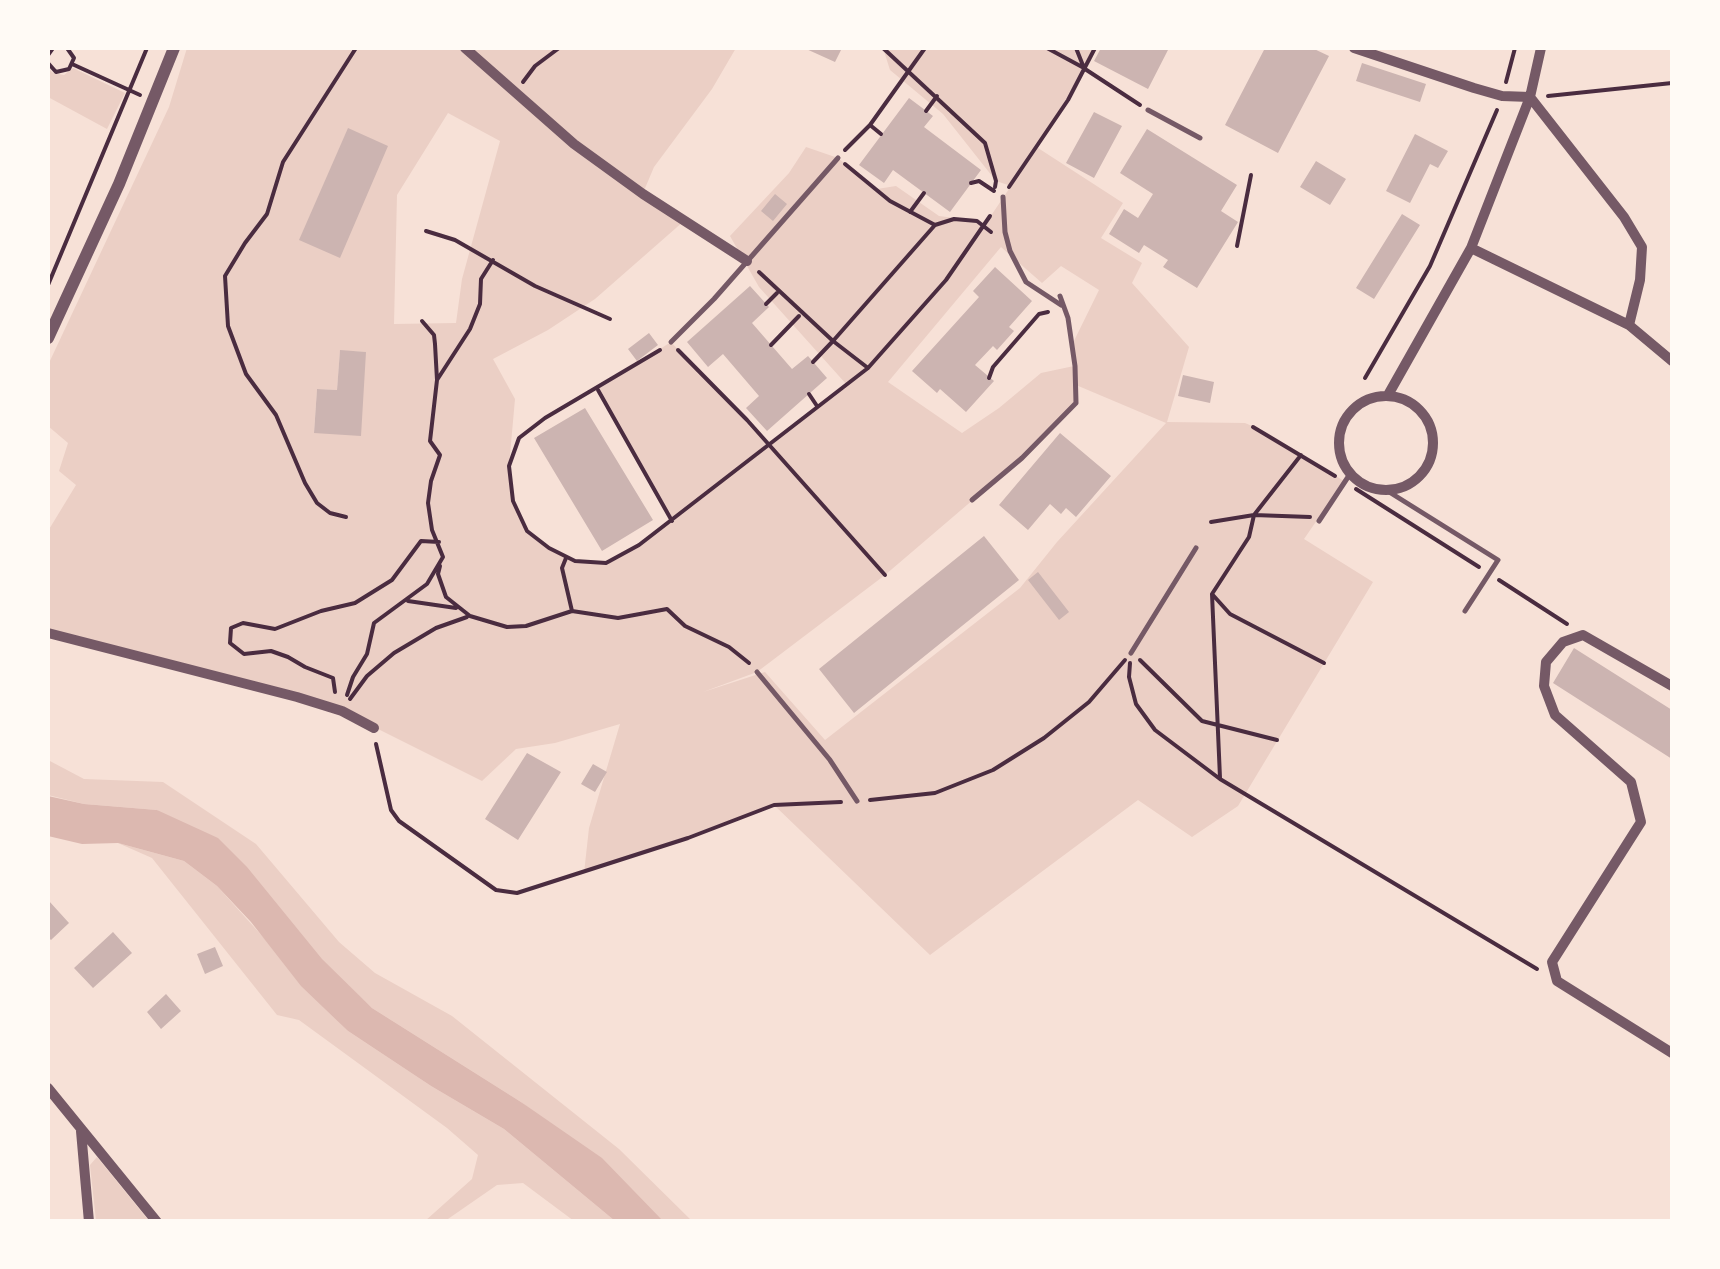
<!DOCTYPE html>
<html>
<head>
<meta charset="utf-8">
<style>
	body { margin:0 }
	#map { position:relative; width:1720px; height:1269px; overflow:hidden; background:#f7e1d7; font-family:Karla,sans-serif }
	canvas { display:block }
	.frame { position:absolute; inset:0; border:50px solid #fffaf5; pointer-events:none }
</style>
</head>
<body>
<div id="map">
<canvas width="1720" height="1269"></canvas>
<div class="frame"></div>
</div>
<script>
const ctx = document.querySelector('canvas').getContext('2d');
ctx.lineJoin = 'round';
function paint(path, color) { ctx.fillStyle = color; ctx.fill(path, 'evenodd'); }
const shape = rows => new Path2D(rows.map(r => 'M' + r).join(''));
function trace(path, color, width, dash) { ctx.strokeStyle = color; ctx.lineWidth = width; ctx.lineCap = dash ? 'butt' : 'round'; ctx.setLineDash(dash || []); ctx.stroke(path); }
paint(shape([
	[187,48,736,48,712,89,654,167,643,193,684,221,595,299,548,330,493,359,515,399,509,466,513,501,527,531,549,548,575,561,606,563,639,545,671,521,597,389,671,342,768,446,847,385,759,287,730,236,789,173,806,147,838,158,877,189,896,186,939,216,977,221,984,226,1011,186,996,181,943,114,890,70,883,48,1095,48,1038,148,1123,203,1101,238,1142,263,1132,283,1189,347,1167,422,1245,423,1266,432,1344,481,1304,539,1373,582,1238,806,1192,837,1138,800,930,955,774,805,584,873,589,828,620,724,555,743,516,749,482,781,342,711,48,633,48,531,76,485,59,471,68,443,48,426,48,365,169,107],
	[448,113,500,141,462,279,456,323,394,324,397,195],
	[1001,247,1042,283,1061,266,1099,290,1072,345,1074,366,1041,373,999,408,962,433,888,382],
	[340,351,366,352,314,432,317,389,337,390],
	[1076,385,1166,423,1057,542,1020,588,825,740,765,672,703,692,757,672,885,575,1022,458,1076,403],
	[48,68,53,73,64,75,73,68,125,93,107,129,48,97],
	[48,760,84,779,163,782,256,844,339,942,375,973,452,1016,619,1149,692,1221,663,1221,521,1102,372,1008,157,810,84,804,48,795],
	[118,843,184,861,217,886,348,1031,431,1086,504,1129,615,1221,574,1221,523,1183,497,1185,445,1221,425,1221,472,1179,478,1155,447,1128,299,1020,277,1015,152,858],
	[97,1157,149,1221,96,1221,90,1165]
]), '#ebcfc5');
paint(shape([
	[48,796,84,804,157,810,218,838,247,867,322,959,372,1008,521,1102,602,1158,663,1221,615,1221,504,1129,431,1086,348,1031,301,986,251,922,217,886,184,861,118,843,82,844,48,836]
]), '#dcb8b0');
paint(shape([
	[804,48,842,48,835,62],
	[1101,48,1169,48,1148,89,1094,61],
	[1265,48,1312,48,1329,56,1278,153,1225,125],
	[1362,63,1426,84,1420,102,1356,81],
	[909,98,933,116,924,127,981,170,950,212,893,170,884,183,859,165],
	[1094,112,1122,126,1094,178,1066,163],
	[348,128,388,146,340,258,299,240],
	[1147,129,1237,185,1221,211,1238,222,1197,288,1163,267,1168,260,1144,245,1139,253,1109,234,1124,209,1138,218,1153,194,1120,173],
	[1415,134,1448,151,1438,168,1430,164,1410,203,1386,191],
	[1316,161,1346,179,1330,205,1300,187],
	[775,194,787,204,773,221,761,211],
	[1402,214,1420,225,1374,299,1356,288],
	[995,267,1032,301,1009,327,1014,331,997,350,993,346,975,365,994,381,966,412,940,389,937,393,912,371,979,297,973,291],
	[750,286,769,307,752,323,792,369,808,356,827,378,767,431,746,408,759,396,723,354,708,367,687,342],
	[649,333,658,345,637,361,628,349],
	[340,350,366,352,361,436,314,433,317,389,337,390],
	[1183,375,1214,382,1210,403,1178,396],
	[585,408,653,520,602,551,534,438],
	[1060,433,1111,476,1076,517,1066,508,1061,514,1050,504,1028,530,999,505],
	[984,536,1019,580,854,713,819,669],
	[1038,572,1069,612,1059,620,1028,580],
	[1574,648,1672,710,1672,759,1553,683],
	[527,753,561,772,518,840,485,819],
	[593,764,607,772,595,792,581,784],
	[49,901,69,923,51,940,48,937],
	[113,932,132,953,93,988,74,968],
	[215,947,223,966,205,974,197,954],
	[166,994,181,1011,161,1029,147,1012]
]), '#ccb4b1');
trace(shape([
	[883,48,985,143,996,181,995,187],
	[1047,48,1084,68,1076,48],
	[48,55,53,48],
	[48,63,56,72,69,69,74,58,67,48],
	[72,64,140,95],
	[1085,69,1140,105],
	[523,82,535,66,559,48],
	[1506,82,1515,48],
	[1548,96,1672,83],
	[926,111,937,96],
	[870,125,881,134],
	[845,150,870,125,925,48],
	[971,183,979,181,994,191],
	[1009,187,1068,100,1095,48],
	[910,212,924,193],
	[935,225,954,219,977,221,991,232],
	[426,231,455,240,535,286,610,319],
	[1237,246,1251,175],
	[759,272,833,341,935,225,890,201,845,164],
	[48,285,147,48],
	[766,304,777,293],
	[771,345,799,316],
	[660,350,545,418,519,438,509,466,513,501,527,531,549,548,575,561,606,563,639,545,868,368,946,280,990,216],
	[678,350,747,420,885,575],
	[813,362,833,341,868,368],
	[989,378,993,367,1039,314,1048,312],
	[1365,378,1430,266,1497,110],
	[437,380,470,329,480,304,481,279,493,260],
	[598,390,672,521],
	[809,394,817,406],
	[1253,427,1335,476],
	[1356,489,1479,567],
	[346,517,330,513,317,503,305,483,276,415,246,374,228,326,225,276,245,243,267,214,283,162,356,48],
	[1211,522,1254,515,1301,455],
	[566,558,562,568,572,611],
	[440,566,438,574,446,597,470,616,507,627,526,626,572,611,618,618,667,609,685,626,729,647,749,663],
	[1499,580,1567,624],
	[1212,594,1230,614,1324,663],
	[408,601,456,608],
	[1140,660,1202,721,1277,740],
	[1130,663,1129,677,1136,704,1155,730,1220,779,1537,969],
	[335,692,333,678,305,667,288,657,271,651,244,654,230,643,231,628,243,623,275,629,321,611,355,603,392,580,421,541,439,542],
	[347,695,353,677,367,654,374,623,427,584,443,557,432,530,428,503,431,481,440,455,430,441,437,380,435,344,434,335,422,321],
	[350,699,367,676,394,653,436,628,467,617],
	[376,744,391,810,399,821,496,890,517,893,688,838,774,805,841,802],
	[1220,778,1212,594,1249,537,1254,515,1310,517],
	[870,800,935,793,993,770,1044,738,1089,702,1125,660]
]), '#4a2c40', 4);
trace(shape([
	[1148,110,1200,138],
	[1003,197,1005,232,1010,251,1026,282,1061,305],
	[671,342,714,299,838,158],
	[1386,490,1498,560,1465,611],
	[972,500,1022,458,1076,403,1075,366,1068,318,1060,296],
	[1319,521,1350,474],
	[1131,653,1196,548],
	[757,672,830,760,857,801]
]), '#755966', 5);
trace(shape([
	[465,48,574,144,643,194,747,261],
	[1354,48,1474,88,1502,96,1530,97,1624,217,1642,247,1640,280,1629,325],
	[1471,248,1629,325,1672,361],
	[1388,395,1471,248,1530,97,1541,48],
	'1339 443a47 47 0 1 1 94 0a47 47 0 1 1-94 0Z',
	[48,633,297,697,342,711,374,728],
	[1672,686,1583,635,1563,642,1546,662,1544,686,1555,715,1631,782,1641,822,1552,962,1557,981,1672,1053],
	[48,1088,157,1222],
	[81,1131,89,1222]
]), '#755966', 10);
trace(shape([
	[48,338,119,184,174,48]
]), '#755966', 12);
</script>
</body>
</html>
